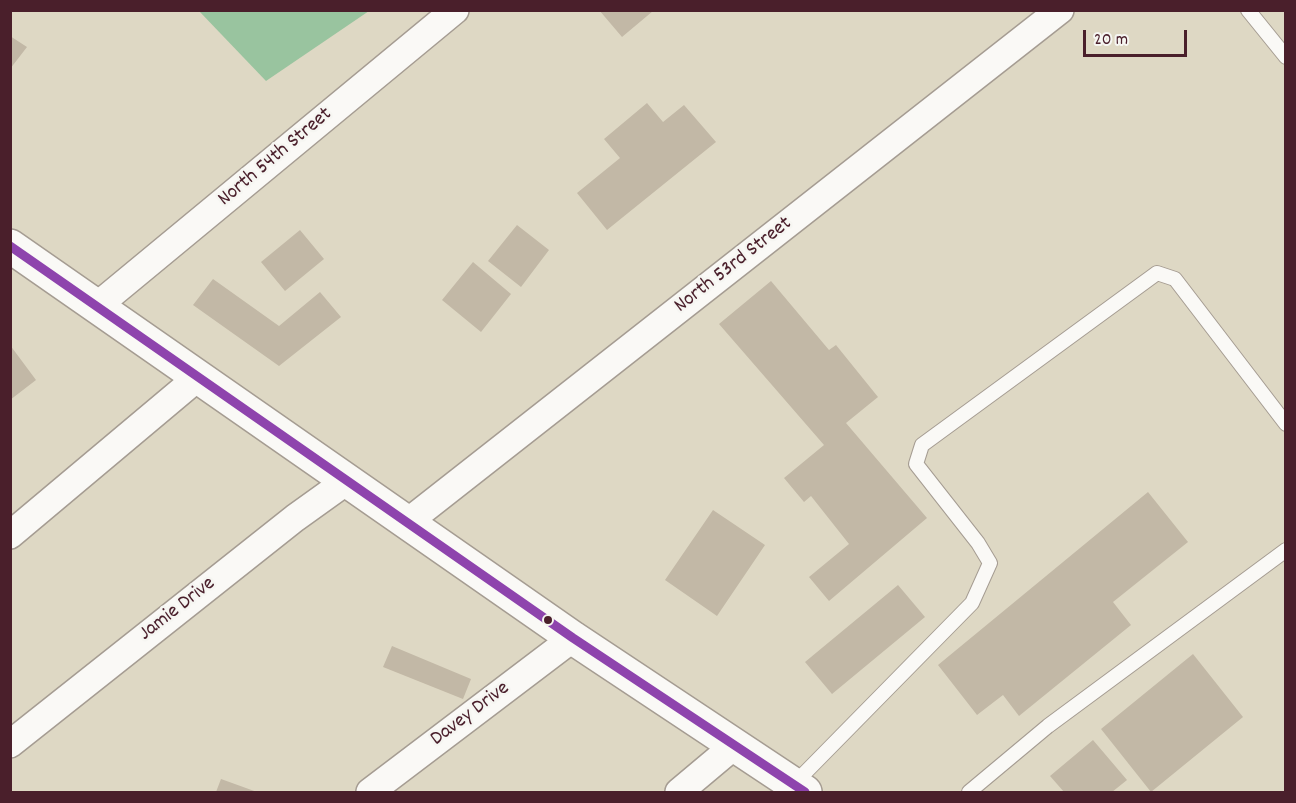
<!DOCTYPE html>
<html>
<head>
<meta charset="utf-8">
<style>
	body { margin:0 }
	#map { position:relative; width:1296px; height:803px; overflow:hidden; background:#ded8c4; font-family:Dekko,sans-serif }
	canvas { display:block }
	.frame { position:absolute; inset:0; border:12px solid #4a1f2b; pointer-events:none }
	.scale { position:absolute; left:1083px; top:30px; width:104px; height:27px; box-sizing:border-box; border:3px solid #4a1f2b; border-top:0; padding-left:8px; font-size:18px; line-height:21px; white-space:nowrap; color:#4a1f2b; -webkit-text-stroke:4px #f6f6f2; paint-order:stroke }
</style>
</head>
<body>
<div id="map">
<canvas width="1296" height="803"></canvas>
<div class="frame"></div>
<div class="scale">20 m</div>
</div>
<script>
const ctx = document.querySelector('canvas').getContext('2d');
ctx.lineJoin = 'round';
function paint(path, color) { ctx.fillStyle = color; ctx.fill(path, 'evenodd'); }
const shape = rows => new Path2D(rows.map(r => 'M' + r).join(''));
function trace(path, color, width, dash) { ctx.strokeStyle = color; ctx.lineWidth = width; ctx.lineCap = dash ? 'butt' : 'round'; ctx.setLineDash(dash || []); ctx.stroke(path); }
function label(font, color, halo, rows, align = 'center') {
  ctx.font = font + ' Dekko,sans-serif'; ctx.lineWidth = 5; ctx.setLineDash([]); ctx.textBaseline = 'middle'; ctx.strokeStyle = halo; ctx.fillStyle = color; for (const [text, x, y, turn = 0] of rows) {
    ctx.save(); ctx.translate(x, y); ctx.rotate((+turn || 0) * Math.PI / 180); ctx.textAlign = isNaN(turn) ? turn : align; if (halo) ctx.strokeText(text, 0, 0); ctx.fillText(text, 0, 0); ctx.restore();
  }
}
paint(shape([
	[199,11,369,11,266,81]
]), '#99c49f');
paint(shape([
	[599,10,602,10,653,11,622,37],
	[10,36,27,47,10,69],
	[647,103,663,122,684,105,716,142,607,230,577,193,620,158,604,139],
	[517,225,549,250,521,287,488,261],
	[300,230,324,259,285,291,261,262],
	[473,262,511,294,481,332,442,300],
	[213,279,279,326,320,292,341,317,279,366,193,305],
	[771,281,829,350,836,345,878,397,846,423,927,518,829,601,809,577,849,544,811,496,804,502,784,478,824,445,719,324],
	[10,345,36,380,10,400],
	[1148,492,1188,542,1113,602,1131,625,1019,716,1003,695,977,715,938,665],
	[713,510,765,545,717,616,665,580],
	[898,585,925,617,832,694,805,662],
	[392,646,471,679,463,699,383,667],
	[1193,654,1243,717,1151,792,1101,729],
	[1093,740,1127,780,1112,792,1064,792,1050,776],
	[221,779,257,792,216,792]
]), '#c2b8a6');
const service = shape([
	[1248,10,1286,57],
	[793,785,972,603,990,563,978,543,916,464,922,445,1157,273,1175,279,1286,424],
	[969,792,1048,726,1286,550]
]);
const minor = shape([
	[97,306,455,10],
	[409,521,1060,10],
	[10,535,197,378],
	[10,744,295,518,348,480],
	[370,792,573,638],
	[679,792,735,745]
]);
const tertiary = shape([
	[10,246,573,638,805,792]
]);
trace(service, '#a59c92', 16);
trace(minor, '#a59c92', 30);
trace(tertiary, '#a59c92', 36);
trace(service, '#faf9f6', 14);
trace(minor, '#faf9f6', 27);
trace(tertiary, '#faf9f6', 33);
trace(shape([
	[10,246,573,638,805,792]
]), '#8e44ad', 9);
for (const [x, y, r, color] of [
	[548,620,5,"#4a1f2b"]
]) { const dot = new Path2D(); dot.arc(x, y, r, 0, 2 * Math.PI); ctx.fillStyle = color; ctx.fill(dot); trace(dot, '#f6f6f2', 2); }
label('21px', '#4a1f2b', '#f6f6f2', [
	["North 54th Street",276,158,-40],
	["North 53rd Street",734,266,-38],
	["Jamie Drive",178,610,-38],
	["Davey Drive",471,715,-37]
]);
</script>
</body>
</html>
